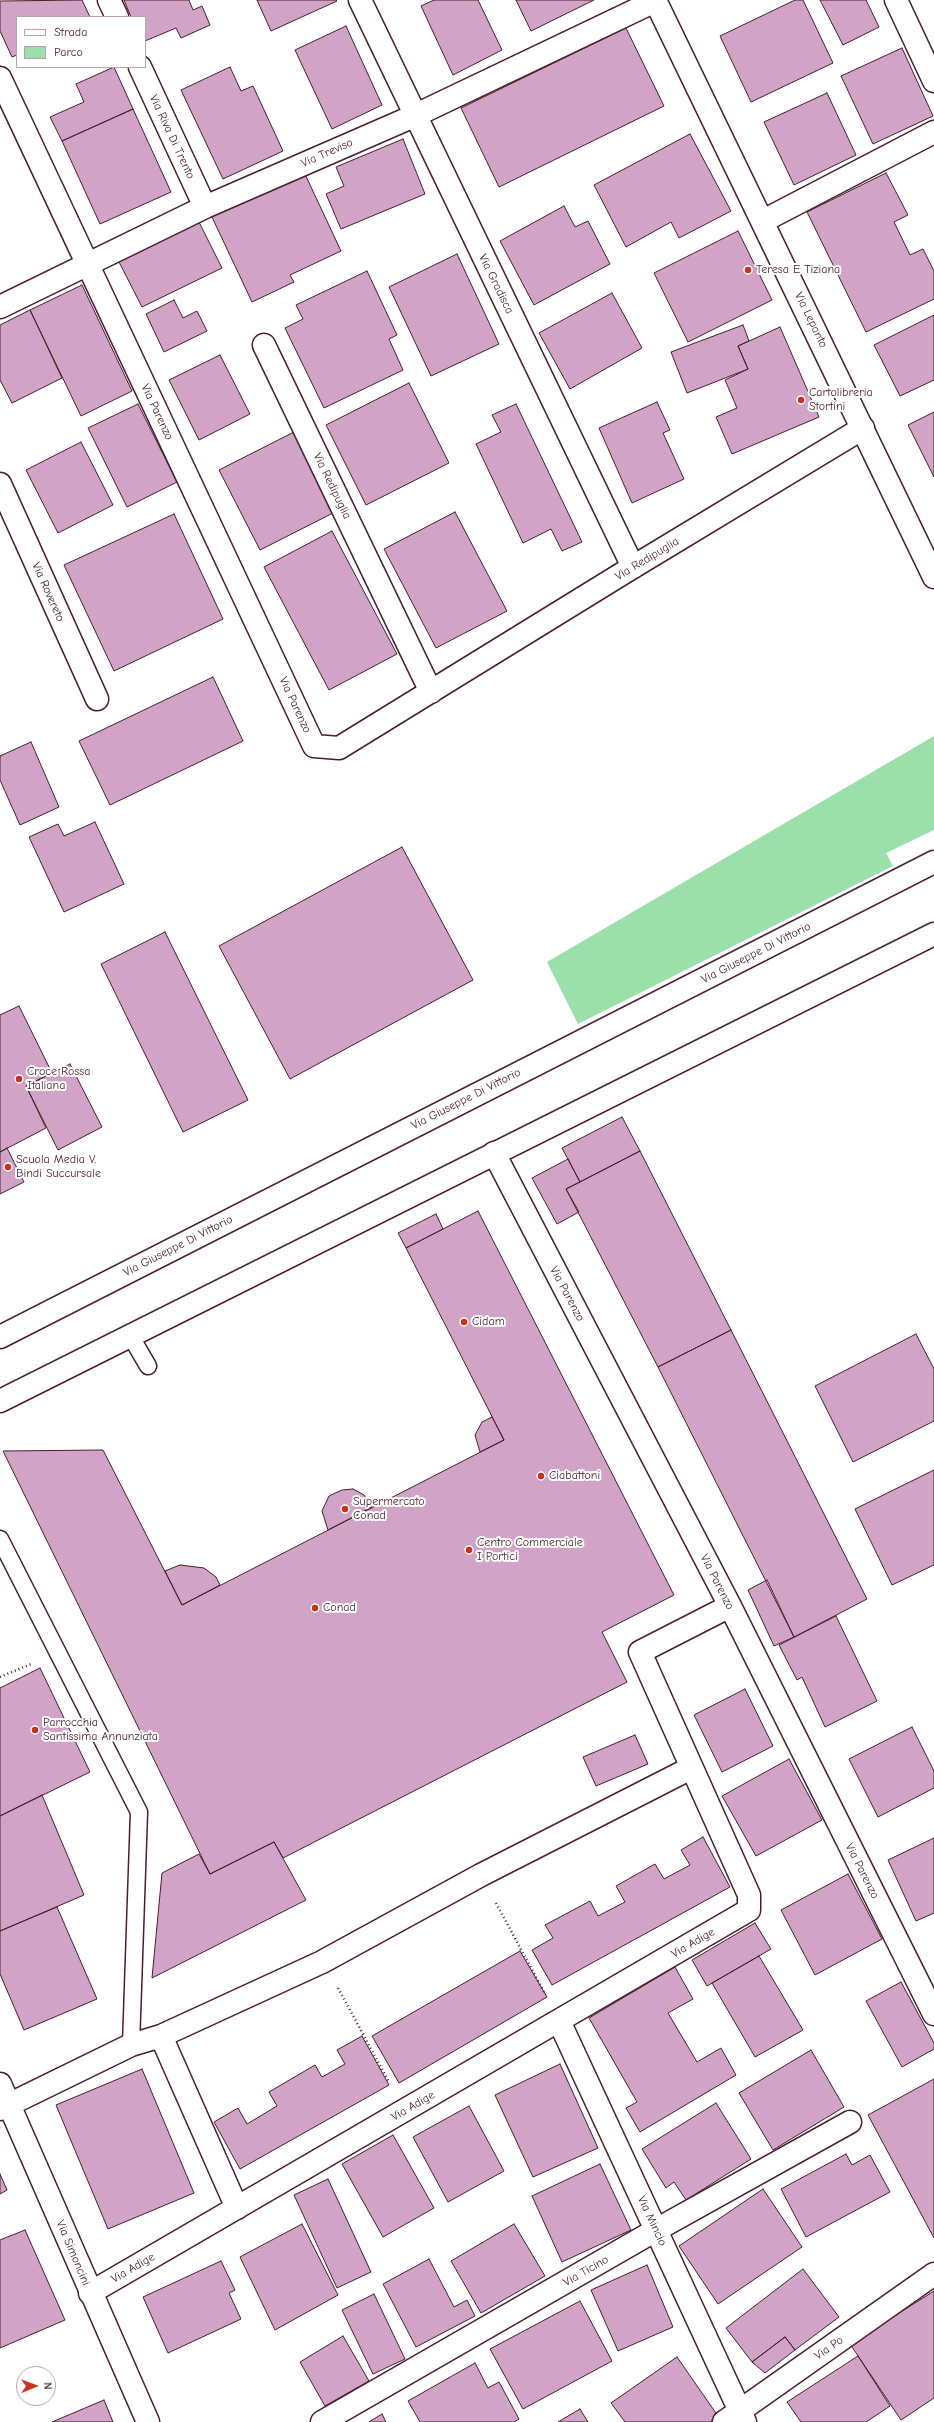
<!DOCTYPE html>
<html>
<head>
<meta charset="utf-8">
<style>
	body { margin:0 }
	#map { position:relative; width:934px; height:2422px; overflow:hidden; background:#fff; font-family:"Comic Neue",sans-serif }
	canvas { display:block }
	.legend { position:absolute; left:16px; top:16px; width:130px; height:52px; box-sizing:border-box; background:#fff; border:1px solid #b7a5aa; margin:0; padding:5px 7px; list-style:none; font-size:12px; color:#4a1f2b }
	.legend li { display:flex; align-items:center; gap:8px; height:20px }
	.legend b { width:20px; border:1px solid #b7a5aa }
	.north { position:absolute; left:16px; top:2366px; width:40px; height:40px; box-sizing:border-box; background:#fff; border:1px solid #b7a5aa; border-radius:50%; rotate:89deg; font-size:11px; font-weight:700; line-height:16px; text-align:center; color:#4a1f2b }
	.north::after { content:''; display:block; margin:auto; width:14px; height:18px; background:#c8321e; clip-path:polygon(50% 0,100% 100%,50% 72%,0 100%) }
</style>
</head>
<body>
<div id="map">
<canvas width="934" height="2422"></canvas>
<ul class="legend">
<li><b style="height:5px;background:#fff"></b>Strada</li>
<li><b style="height:11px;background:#9bdfaa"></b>Parco</li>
</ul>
<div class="north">N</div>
</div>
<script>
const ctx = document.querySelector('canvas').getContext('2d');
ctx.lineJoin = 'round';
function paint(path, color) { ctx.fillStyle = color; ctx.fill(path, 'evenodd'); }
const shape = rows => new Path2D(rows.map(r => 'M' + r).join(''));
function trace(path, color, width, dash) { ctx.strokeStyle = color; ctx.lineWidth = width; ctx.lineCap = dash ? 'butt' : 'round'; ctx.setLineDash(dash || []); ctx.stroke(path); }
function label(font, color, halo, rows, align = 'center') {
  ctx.font = font + ' "Comic Neue",sans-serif'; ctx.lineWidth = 4; ctx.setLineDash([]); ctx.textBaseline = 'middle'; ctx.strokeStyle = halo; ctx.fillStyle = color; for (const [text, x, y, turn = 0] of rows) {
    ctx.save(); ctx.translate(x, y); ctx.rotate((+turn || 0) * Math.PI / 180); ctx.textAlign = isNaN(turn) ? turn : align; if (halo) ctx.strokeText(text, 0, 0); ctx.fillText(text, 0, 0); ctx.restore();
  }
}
paint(shape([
	[934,736,934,830,886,853,893,866,578,1024,547,962]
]), '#9bdfaa');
const building = shape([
	[82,0,90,17,17,17,17,55,12,57,0,31,0,1,82,0],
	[124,0,189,0,193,10,202,6,210,25,181,38,176,28,145,41,145,17,131,17,124,0],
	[257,0,336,0,337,1,271,31,257,0],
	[434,0,478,0,502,50,453,75,421,6,434,0],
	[516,0,594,0,531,31,516,0],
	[795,0,803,0,833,63,751,102,720,36,795,0],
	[820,0,866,0,879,27,843,45,820,0],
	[346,26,382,105,332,129,295,50,346,26],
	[626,28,664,106,499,187,461,108,626,28],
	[902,48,933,116,873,144,841,76,902,48],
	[114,67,133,109,62,141,50,117,84,102,76,84,114,67],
	[230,67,241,91,253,86,283,151,223,179,181,90,230,67],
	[827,93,856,155,794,185,764,122,827,93],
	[133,109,171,192,100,224,62,141,133,109],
	[690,134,731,211,679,238,671,222,626,247,594,185,690,134],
	[403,139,425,194,341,229,326,194,344,186,336,167,403,139],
	[304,172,341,251,290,275,294,282,252,302,211,215,304,172],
	[886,173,908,215,894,222,910,255,923,249,934,271,934,299,866,332,807,212,886,173],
	[564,206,575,227,588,221,610,264,534,305,500,241,564,206],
	[198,220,222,268,142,307,118,260,198,220],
	[738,231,772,300,688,342,654,273,738,231],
	[457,254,499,344,431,376,389,287,457,254],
	[367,271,397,335,389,339,403,370,324,408,285,328,303,319,296,305,367,271],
	[82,285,132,391,81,416,30,310,82,285],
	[612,293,642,348,570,389,539,333,612,293],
	[174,300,183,318,197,311,207,331,164,352,146,314,174,300],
	[30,310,62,378,12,403,0,380,0,325,30,310],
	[934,315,934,380,900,396,874,345,934,315],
	[743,325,749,341,738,346,748,369,687,393,671,352,743,325],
	[780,327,819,417,732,454,716,417,737,408,725,380,748,369,738,346,780,327],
	[220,355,250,414,199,440,169,380,220,355],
	[409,383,449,463,366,505,326,425,409,383],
	[657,402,670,430,663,433,684,479,632,503,599,428,657,402],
	[138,404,177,482,127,507,88,428,138,404],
	[516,404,582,542,562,551,551,529,523,543,476,444,501,432,492,415,516,404],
	[934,412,934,477,908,425,934,412],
	[296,431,337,511,260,550,219,470,296,431],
	[81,442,113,505,58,533,26,470,81,442],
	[455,512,507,611,436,648,384,549,455,512],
	[174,514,223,619,114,671,64,565,174,514],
	[332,531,397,654,329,690,264,567,332,531],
	[213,677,243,741,110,805,79,741,213,677],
	[31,742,59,807,20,825,0,780,0,756,31,742],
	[95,822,124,884,64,912,29,837,58,824,64,836,95,822],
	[402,847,473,980,290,1079,219,946,402,847],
	[165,932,248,1100,183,1132,101,964,165,932],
	[19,1006,52,1073,26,1086,46,1128,0,1152,0,1015,19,1006],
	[70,1064,102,1127,58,1150,26,1086,70,1064],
	[622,1117,640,1151,580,1182,562,1148,622,1117],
	[7,1148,24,1182,0,1194,0,1152,7,1148],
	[640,1151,731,1330,658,1367,566,1189,640,1151],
	[568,1159,580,1182,566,1189,579,1212,557,1224,532,1178,568,1159],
	[478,1211,674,1595,602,1632,627,1682,283,1858,274,1842,210,1874,3,1451,103,1450,182,1605,504,1440,406,1248,478,1211],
	[436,1214,443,1229,406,1248,398,1233,436,1214],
	[731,1330,867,1599,794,1637,658,1367,731,1330],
	[916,1334,934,1369,934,1421,853,1462,815,1386,916,1334],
	[492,1417,504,1440,480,1452,475,1435,482,1422,492,1417],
	[934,1470,934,1565,892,1585,855,1509,934,1470],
	[353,1489,364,1495,372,1507,328,1530,322,1511,329,1496,342,1490,353,1489],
	[180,1565,204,1568,216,1577,220,1585,182,1605,165,1571,180,1565],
	[767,1580,794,1637,774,1646,748,1590,767,1580],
	[836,1616,877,1701,825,1727,802,1677,797,1680,779,1645,836,1616],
	[40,1668,90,1772,0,1816,0,1688,40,1668],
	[745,1689,773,1746,722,1772,694,1715,745,1689],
	[912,1727,934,1771,934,1788,878,1817,849,1759,912,1727],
	[635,1735,648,1764,596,1786,583,1757,635,1735],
	[789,1759,822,1820,756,1856,722,1796,789,1759],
	[42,1795,84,1895,0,1931,0,1816,42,1795],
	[703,1837,730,1887,552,1985,532,1950,553,1938,545,1925,590,1901,598,1916,625,1902,616,1886,655,1864,664,1879,690,1865,681,1850,703,1837],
	[934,1838,934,1913,916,1921,888,1860,934,1838],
	[274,1842,306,1900,152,1978,162,1873,199,1854,210,1874,274,1842],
	[848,1874,882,1939,815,1975,781,1910,848,1874],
	[57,1907,97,1999,24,2030,0,1974,0,1931,57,1907],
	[755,1923,771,1949,707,1986,692,1960,755,1923],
	[520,1951,547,1997,399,2083,372,2036,520,1951],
	[759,1956,803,2030,755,2057,712,1983,759,1956],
	[675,1967,693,1999,668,2013,697,2062,721,2048,736,2075,640,2132,626,2108,637,2102,589,2018,675,1967],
	[901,1982,934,2043,934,2049,902,2067,866,2001,901,1982],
	[362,2036,389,2085,240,2169,214,2122,238,2108,247,2124,277,2106,269,2092,315,2065,322,2077,345,2064,337,2050,362,2036],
	[811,2050,844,2107,773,2150,739,2093,811,2050],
	[560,2064,598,2148,533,2177,495,2095,560,2064],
	[142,2069,194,2193,108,2229,56,2105,142,2069],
	[934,2079,934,2238,868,2115,934,2079],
	[716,2103,751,2159,686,2200,674,2182,666,2188,642,2149,716,2103],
	[469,2106,504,2171,448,2202,413,2137,469,2106],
	[393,2135,434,2208,383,2237,342,2164,393,2135],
	[846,2154,852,2165,870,2155,890,2192,806,2237,781,2189,846,2154],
	[600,2164,631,2230,562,2262,532,2196,600,2164],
	[0,2174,7,2190,0,2194,0,2174],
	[328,2179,371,2272,337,2288,294,2195,328,2179],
	[763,2189,802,2247,718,2304,679,2246,763,2189],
	[302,2224,338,2295,275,2330,240,2257,302,2224],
	[514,2224,545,2276,481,2313,451,2261,514,2224],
	[25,2230,65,2320,0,2348,0,2240,25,2230],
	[429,2259,454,2307,467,2300,475,2316,416,2347,383,2284,429,2259],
	[221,2261,235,2290,229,2293,241,2319,168,2353,143,2297,221,2261],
	[647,2265,673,2327,618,2351,591,2290,647,2265],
	[803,2269,839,2317,795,2350,785,2337,752,2362,726,2328,803,2269],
	[934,2291,934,2398,901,2420,850,2344,934,2291],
	[374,2294,405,2359,373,2374,342,2310,374,2294],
	[580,2301,612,2361,523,2409,490,2349,580,2301],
	[343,2336,369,2381,325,2406,300,2362,343,2336],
	[785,2337,795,2350,765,2373,752,2362,785,2337],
	[858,2356,890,2406,866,2422,801,2422,787,2402,858,2356],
	[677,2357,718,2416,710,2422,625,2422,611,2403,677,2357],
	[475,2363,488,2388,499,2382,519,2419,514,2422,420,2422,408,2401,475,2363],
	[104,2400,113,2422,52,2422,104,2400],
	[580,2409,588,2422,558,2422,580,2409],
	[382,2414,386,2422,369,2422,382,2414]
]);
paint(building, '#d1a4c7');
trace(building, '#4a1f2b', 1);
const service = shape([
	[130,1335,148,1366],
	[0,1539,139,1812,131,2045]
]);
const minor = shape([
	[109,0,117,17],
	[360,0,633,567],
	[896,0,934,81],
	[140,67,205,207],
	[0,78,314,746,339,748,633,567,863,428],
	[763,221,934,132],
	[0,307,205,207,414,116,655,1],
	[264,345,431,692],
	[0,484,97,699],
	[494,1153,730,1606,934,2014],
	[559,2021,745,2422],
	[161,2036,237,2208],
	[0,2109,131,2045,161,2036,322,1962,481,1875,691,1768],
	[90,2293,749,1910,749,1895,640,1652,730,1606],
	[322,2422,656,2230,850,2122],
	[724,2422,934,2274]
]);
const tertiary = shape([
	[655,0,934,577],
	[0,1337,934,862],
	[0,1401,934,934],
	[0,2084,148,2422]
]);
trace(service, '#4a1f2b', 19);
trace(minor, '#4a1f2b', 25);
trace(tertiary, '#4a1f2b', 25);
trace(shape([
	[0,1677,31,1664],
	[496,1903,544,1992],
	[338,1988,389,2082]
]), '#4a1f2b', 2.5, [1, 3]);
trace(service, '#fff', 16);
trace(minor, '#fff', 22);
trace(tertiary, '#fff', 22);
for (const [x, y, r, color] of [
	[748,270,4,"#c8321e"],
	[801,400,4,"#c8321e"],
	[19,1079,4,"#c8321e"],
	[8,1167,4,"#c8321e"],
	[464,1322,4,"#c8321e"],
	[541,1476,4,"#c8321e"],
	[345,1509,4,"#c8321e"],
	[469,1550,4,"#c8321e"],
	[315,1608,4,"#c8321e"],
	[35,1730,4,"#c8321e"]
]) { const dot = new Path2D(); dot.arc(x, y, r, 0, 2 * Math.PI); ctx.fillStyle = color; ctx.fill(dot); trace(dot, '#fff', 1.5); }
label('12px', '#4a1f2b', '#fff', [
	["Via Riva Di Trento",172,137,65],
	["Via Treviso",327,153,-24],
	["Via Gradisca",496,284,64],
	["Via Lepanto",811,320,64],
	["Via Parenzo",157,412,65],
	["Via Redipuglia",332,486,64],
	["Via Redipuglia",647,559,-31],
	["Via Rovereto",48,592,66],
	["Via Parenzo",295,705,65],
	["Via Giuseppe Di Vittorio",756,953,-27],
	["Via Giuseppe Di Vittorio",466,1099,-27],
	["Via Giuseppe Di Vittorio",178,1246,-27],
	["Via Parenzo",567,1294,62],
	["Via Parenzo",717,1582,63],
	["Via Parenzo",862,1871,63],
	["Via Adige",693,1943,-30],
	["Via Adige",413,2106,-30],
	["Via Mincio",652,2221,65],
	["Via Simoncini",73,2253,67],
	["Via Adige",133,2268,-30],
	["Via Ticino",586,2271,-30],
	["Via Po",829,2348,-35]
]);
label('12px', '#4a1f2b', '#fff', [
	["Teresa E Tiziana",756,270],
	["Cartolibreria",809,393],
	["Stortini",809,407],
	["Croce Rossa",27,1072],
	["Italiana",27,1086],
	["Scuola Media V.",16,1160],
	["Bindi Succursale",16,1174],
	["Cidam",472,1322],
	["Ciabattoni",549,1476],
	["Supermercato",353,1502],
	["Conad",353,1516],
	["Centro Commerciale",477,1543],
	["I Portici",477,1557],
	["Conad",323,1608],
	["Parrocchia",43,1723],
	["Santissima Annunziata",43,1737]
], 'left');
</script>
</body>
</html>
